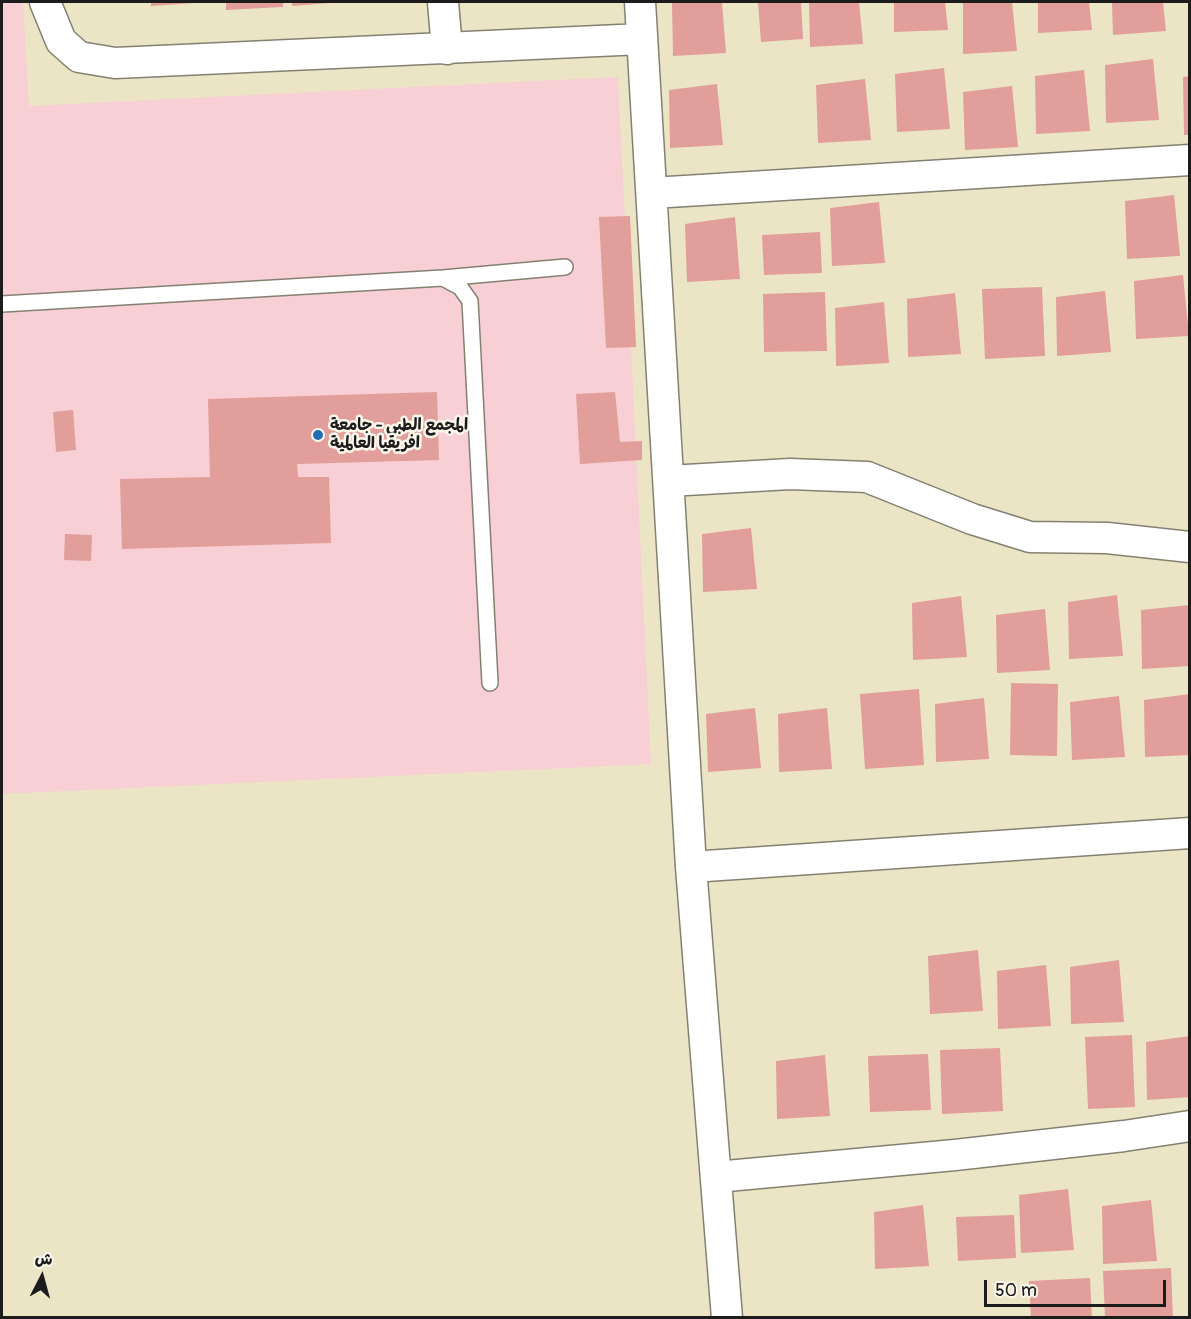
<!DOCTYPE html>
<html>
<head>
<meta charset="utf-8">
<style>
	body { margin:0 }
	#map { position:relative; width:1191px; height:1319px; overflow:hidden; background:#ebe5c6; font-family:Pangolin,"Playpen Sans Arabic",sans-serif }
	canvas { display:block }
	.frame { position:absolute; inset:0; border:3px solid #1c1c1c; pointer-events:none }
	.north { position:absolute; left:12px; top:1247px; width:60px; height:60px; -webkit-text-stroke:4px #fbf7ec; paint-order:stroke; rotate:6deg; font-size:16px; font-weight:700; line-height:24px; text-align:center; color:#1c1c1c }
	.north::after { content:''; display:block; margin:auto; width:21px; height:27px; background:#1c1c1c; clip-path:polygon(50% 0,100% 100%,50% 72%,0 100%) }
	.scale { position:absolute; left:984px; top:1280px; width:182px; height:27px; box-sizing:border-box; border:3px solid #1c1c1c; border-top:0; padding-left:8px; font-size:18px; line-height:21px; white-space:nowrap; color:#1c1c1c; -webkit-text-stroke:4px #fbf7ec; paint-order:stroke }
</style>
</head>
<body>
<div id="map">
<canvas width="1191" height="1319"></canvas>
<div class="frame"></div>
<div class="north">ش</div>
<div class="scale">50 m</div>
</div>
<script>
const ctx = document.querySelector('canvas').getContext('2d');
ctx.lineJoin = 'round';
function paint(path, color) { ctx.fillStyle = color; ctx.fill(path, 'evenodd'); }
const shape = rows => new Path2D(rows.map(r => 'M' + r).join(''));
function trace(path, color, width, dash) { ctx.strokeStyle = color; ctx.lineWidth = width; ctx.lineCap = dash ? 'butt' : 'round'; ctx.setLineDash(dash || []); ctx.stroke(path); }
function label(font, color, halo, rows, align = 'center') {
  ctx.font = font + ' Pangolin,"Playpen Sans Arabic",sans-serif'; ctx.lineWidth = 5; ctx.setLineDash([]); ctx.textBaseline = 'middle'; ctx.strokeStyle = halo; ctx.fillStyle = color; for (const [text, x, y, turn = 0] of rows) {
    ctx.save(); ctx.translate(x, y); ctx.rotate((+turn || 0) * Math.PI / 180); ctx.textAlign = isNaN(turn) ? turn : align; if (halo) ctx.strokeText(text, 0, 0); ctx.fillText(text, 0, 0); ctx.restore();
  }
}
paint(shape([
	[2,2,23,2,29,106,618,77,651,764,2,794]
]), '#f7cfd4');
paint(shape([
	[151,2,194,2,194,3,151,6],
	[226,2,283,2,283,7,226,10],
	[292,2,330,2,330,3,292,6],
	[672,2,722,2,726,53,673,56],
	[758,2,801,2,803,39,761,42],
	[809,2,859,2,863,44,810,47],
	[894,2,945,2,948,30,894,32],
	[963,2,1012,2,1017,51,963,54],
	[1038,2,1089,2,1092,30,1038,33],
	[1112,2,1163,2,1166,31,1113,35],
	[1153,59,1159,120,1106,123,1105,65],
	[944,68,950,129,897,132,895,74],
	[1084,70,1090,131,1036,134,1035,76],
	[1190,76,1190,135,1184,135,1183,77],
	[865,79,871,140,818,143,816,85],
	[717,84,723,145,670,148,669,90],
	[1012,86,1018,147,965,150,963,92],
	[1174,195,1180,256,1127,259,1125,201],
	[879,202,885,263,832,266,830,208],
	[630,216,636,347,606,348,599,217],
	[735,217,740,279,687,282,685,224],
	[820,232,822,273,764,275,762,235],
	[1183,275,1189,336,1136,339,1134,281],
	[1042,287,1045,356,985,359,982,289],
	[1105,291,1111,352,1057,356,1056,297],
	[825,292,827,351,764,352,763,294],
	[955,293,961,354,908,357,907,299],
	[884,302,889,363,836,366,835,308],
	[437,392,439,460,297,464,298,477,329,477,331,543,122,549,120,479,210,477,208,399],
	[615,392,620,442,642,441,642,460,580,464,576,394],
	[73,410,76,450,56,452,53,412],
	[751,528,757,589,703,592,702,534],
	[65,534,92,535,91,561,64,560],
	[1117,595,1123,656,1069,659,1068,602],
	[961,596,967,657,913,660,912,603],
	[1190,605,1190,666,1142,669,1141,610],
	[1045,609,1050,670,997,673,996,615],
	[1011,683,1058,684,1057,756,1010,755],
	[919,689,924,765,865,769,860,694],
	[1190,694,1190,755,1145,757,1144,700],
	[1119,696,1125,757,1072,760,1070,702],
	[984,698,989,759,936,762,935,704],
	[755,708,761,768,708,772,706,714],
	[827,708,832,769,779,772,778,714],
	[978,950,983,1011,930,1014,928,956],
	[1119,960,1124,1022,1071,1024,1070,967],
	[1046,965,1051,1026,998,1029,997,971],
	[1132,1035,1135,1107,1088,1109,1085,1037],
	[1190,1036,1190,1097,1147,1100,1146,1042],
	[1000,1048,1003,1111,942,1114,940,1050],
	[928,1054,931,1110,870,1112,868,1056],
	[825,1055,830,1116,777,1119,776,1061],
	[1068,1189,1074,1250,1021,1253,1019,1195],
	[1151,1200,1157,1261,1103,1264,1102,1206],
	[923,1205,929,1266,875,1269,874,1212],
	[1014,1215,1016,1258,958,1261,956,1217],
	[1171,1268,1173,1318,1105,1318,1103,1271],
	[1090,1278,1092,1318,1031,1318,1029,1281]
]), '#e19e9a');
const lane = shape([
	[443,278,565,267],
	[2,304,443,278,460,287,470,301,490,683]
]);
const street = shape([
	[45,2,61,41,79,57,115,63,642,39],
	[443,2,447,49],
	[640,2,691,867,727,1318],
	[652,193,1190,160],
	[669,481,790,474,867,477,972,519,1030,537,1107,538,1190,547],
	[691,867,1190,833],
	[716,1177,955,1155,1124,1136,1190,1126]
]);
trace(lane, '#848071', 18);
trace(street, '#848071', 33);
trace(lane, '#fff', 15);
trace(street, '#fff', 30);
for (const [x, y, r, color] of [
	[318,435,6,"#1f6fb2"]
]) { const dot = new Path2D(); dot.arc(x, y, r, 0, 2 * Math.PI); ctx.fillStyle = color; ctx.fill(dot); trace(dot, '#fbf7ec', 2); }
label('bold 16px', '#1c1c1c', '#fbf7ec', [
	["المجمع الطبي - جامعة",330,426],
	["افريقيا العالمية",330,444]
], 'left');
</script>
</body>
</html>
